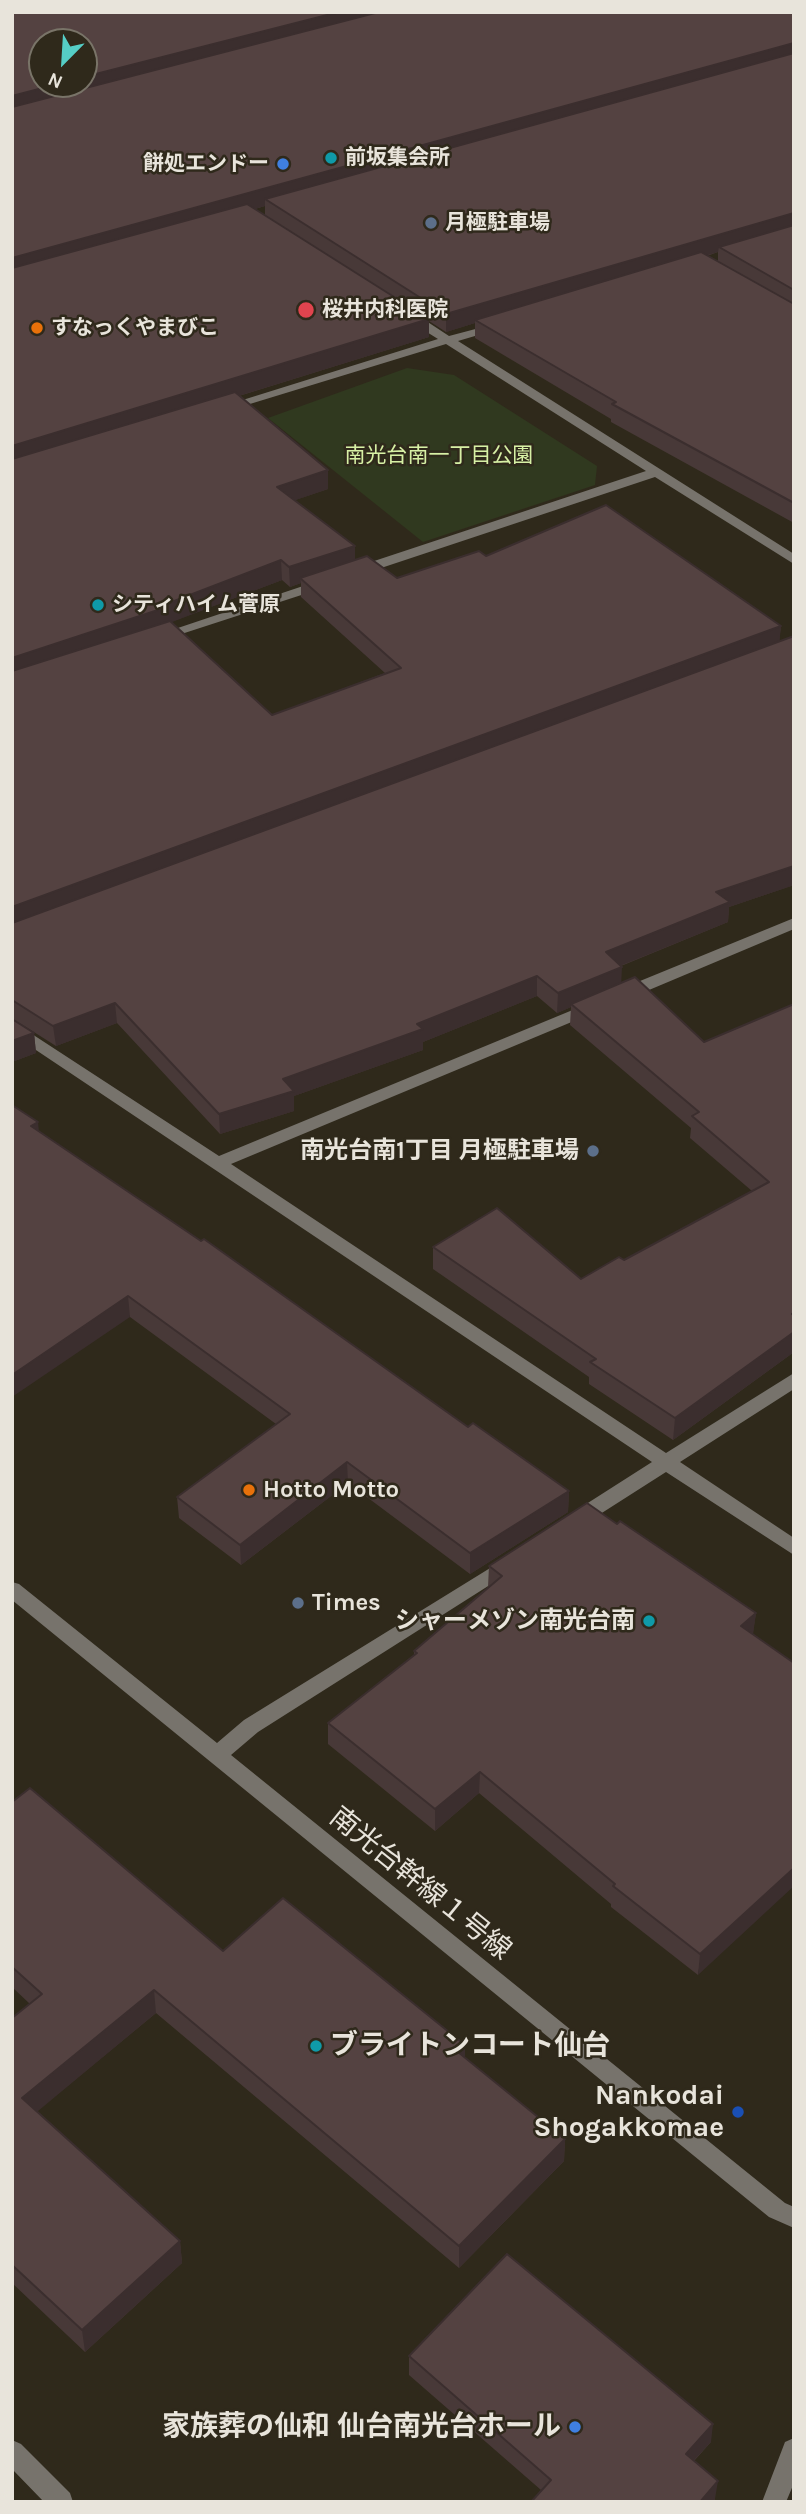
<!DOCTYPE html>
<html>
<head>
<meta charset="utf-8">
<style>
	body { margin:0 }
	#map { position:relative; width:806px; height:2514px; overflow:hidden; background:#2f291b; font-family:Karla,sans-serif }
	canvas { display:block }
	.frame { position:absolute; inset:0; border:14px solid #e8e4db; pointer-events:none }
	.north { position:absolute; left:28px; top:28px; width:70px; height:70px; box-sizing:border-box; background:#2f291b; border:2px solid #797468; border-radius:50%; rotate:204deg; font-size:19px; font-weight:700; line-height:28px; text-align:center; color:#e8e4db }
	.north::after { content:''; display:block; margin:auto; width:24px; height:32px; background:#55cec6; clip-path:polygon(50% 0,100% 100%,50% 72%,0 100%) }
</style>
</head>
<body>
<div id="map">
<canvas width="806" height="2514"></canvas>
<div class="frame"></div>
<div class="north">N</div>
</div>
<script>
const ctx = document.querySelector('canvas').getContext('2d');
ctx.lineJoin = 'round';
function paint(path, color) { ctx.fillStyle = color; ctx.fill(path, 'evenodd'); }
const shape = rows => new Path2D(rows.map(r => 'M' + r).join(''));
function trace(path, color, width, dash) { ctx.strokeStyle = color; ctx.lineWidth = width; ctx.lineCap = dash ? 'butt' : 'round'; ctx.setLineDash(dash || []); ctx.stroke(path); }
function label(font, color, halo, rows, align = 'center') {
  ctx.font = font + ' Karla,"Noto Sans JP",sans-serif'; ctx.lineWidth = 5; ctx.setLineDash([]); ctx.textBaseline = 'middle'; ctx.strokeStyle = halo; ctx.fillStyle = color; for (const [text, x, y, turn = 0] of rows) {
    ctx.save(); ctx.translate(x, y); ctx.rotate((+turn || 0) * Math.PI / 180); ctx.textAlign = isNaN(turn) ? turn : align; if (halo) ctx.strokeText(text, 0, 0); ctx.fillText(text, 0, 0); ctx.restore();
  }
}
paint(shape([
	[407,368,454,375,597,466,595,485,423,542,268,418]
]), '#30391f');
paint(shape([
	[406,313,414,313,449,336,502,322,502,328,458,341,794,554,794,564,655,477,363,574,353,574,353,568,646,471,446,344,227,411,217,408,438,339,406,319,406,313],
	[321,580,326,581,326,587,163,640,153,640,151,637,321,580],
	[794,918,794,929,630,998,618,998,616,994,618,990,794,918],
	[592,1002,598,1003,600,1007,598,1011,231,1164,666,1453,794,1373,794,1389,680,1462,794,1538,794,1555,666,1472,583,1525,569,1525,566,1520,569,1515,652,1462,12,1034,12,1021,219,1156,592,1002],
	[508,1557,515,1559,518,1564,515,1569,258,1732,231,1755,785,2203,794,2207,794,2228,769,2217,12,1600,12,1582,19,1584,217,1743,244,1720,508,1557],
	[794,2438,794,2483,786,2502,762,2502,785,2442,794,2438],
	[12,2440,21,2444,70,2493,73,2502,44,2502,12,2469,12,2440]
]), '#77736c');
paint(shape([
	[12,12,794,12,794,523,611,422,611,419,475,338,475,323,446,332,429,321,429,337,239,396,328,489,295,500,355,560,397,578,486,556,781,626,779,642,794,636,794,885,729,907,728,922,621,966,621,983,704,1042,794,1004,794,1352,673,1440,589,1384,589,1377,433,1269,433,1247,581,1279,624,1260,752,1191,690,1138,691,1128,570,1025,571,1007,557,1013,537,996,423,1042,423,1050,294,1096,294,1111,220,1134,117,1023,56,1046,18,1022,34,1033,36,1053,12,1062],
	[265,206,265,216,255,209],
	[718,252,718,261,707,256],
	[282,580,290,587,301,583,301,597,385,673,272,715,171,622],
	[39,1131,468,1427,569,1491,568,1512,470,1574,348,1483,241,1565,179,1518,177,1497,276,1424,130,1317],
	[617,1524,756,1613,698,1975,611,1907,611,1904,479,1793,435,1831,328,1744,328,1723,414,1655,414,1651,488,1587,489,1566],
	[12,1802,223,1951,465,2045,465,2058,565,2139,564,2161,459,2268,156,2013,37,2111,180,2241,182,2263,85,2352,12,2283,12,2018,30,2004,12,1987],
	[409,2356,711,2442,694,2461,715,2499,713,2502,531,2502,541,2490,409,2375]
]), '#483938');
paint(shape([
	[339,12,404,12,12,113,12,96,58,84,84,84,84,77],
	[794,43,794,59,265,199,265,206,12,276,12,258],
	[794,213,794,230,719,247,718,252,479,322,475,320,475,323,446,332,446,314],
	[429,319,429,337,12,466,12,446],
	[328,470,328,489,278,506,277,487],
	[355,546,355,565,300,578,301,583,290,587,289,567],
	[281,560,282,580,159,627,12,678,12,658,156,608],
	[781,626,779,646,12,928,12,907],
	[794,866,794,885,729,907,728,922,605,972,606,952,716,892],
	[622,967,621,987,571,1004,571,1007,557,1013,558,993],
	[537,976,537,996,423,1042,423,1050,294,1096,294,1111,220,1134,219,1114,283,1079],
	[115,1003,117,1023,56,1046,53,1026],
	[34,1033,36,1053,12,1062,12,1041],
	[38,1122,40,1142,31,1126],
	[128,1296,130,1317,12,1397,12,1375],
	[794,1313,794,1352,673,1440,675,1418],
	[347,1462,348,1483,241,1565,240,1545],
	[569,1491,568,1512,470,1574,470,1553],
	[756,1613,753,1635,741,1626],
	[480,1772,479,1793,435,1831,435,1809],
	[794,1868,794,1886,698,1975,700,1954],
	[154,1990,156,2013,26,2121,22,2098],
	[465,2045,465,2067,458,2052],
	[565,2139,564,2161,459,2268,459,2246],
	[180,2241,182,2263,85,2352,82,2330],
	[713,2424,711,2442,683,2472,686,2454],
	[718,2481,715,2499,713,2502,700,2502]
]), '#3b2e2e');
const building = shape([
	[12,12,339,12,84,77,84,42,42,42,42,84,58,84,12,96,12,12],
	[379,12,794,12,794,43,12,258,12,107,379,12],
	[794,53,794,213,446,314,265,199,794,53],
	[247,204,429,319,12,446,12,268,247,204],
	[794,225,794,290,719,247,794,225],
	[701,252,794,304,794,503,612,404,616,402,475,320,701,252],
	[235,392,328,470,277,487,355,546,289,567,281,560,156,608,158,610,12,658,12,459,235,392],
	[606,505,781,626,12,907,12,671,170,621,272,715,401,668,300,578,367,556,397,578,479,551,486,556,606,505],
	[794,636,794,866,716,892,730,902,606,952,622,967,558,993,537,976,417,1024,423,1029,283,1079,294,1091,219,1114,115,1003,53,1026,12,1000,12,923,794,636],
	[635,977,704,1042,794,1004,794,1313,792,1314,794,1315,794,1332,675,1418,590,1362,596,1359,433,1247,497,1208,581,1279,619,1257,624,1260,769,1182,692,1116,699,1112,571,1004,635,977],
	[12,1019,34,1033,12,1041,12,1019],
	[12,1105,38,1122,31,1126,201,1241,204,1239,468,1427,473,1423,569,1491,470,1553,347,1462,240,1545,177,1497,290,1414,128,1296,12,1375,12,1105],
	[587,1503,617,1524,620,1521,756,1613,741,1626,794,1663,794,1868,700,1954,613,1886,615,1884,480,1772,435,1809,328,1723,417,1653,414,1651,502,1576,489,1566,587,1503],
	[30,1788,223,1951,283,1898,465,2045,458,2052,565,2139,459,2246,154,1990,22,2098,180,2241,82,2330,12,2265,12,2018,42,1994,12,1967,12,1802,30,1788],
	[507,2254,713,2424,686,2454,718,2481,700,2502,531,2502,551,2480,409,2356,507,2254]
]);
paint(building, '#544241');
trace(building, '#3b2e2e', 2);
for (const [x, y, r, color] of [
	[331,158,7,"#0f9aa8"],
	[283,164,7,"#3f7fe0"],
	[431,223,7,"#5c6f8a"],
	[306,310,9,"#e0444e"],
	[37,328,7,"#e8710a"],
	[98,605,7,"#0f9aa8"],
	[593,1151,7,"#5c6f8a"],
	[249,1490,7,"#e8710a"],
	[298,1603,7,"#5c6f8a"],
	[649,1621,7,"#0f9aa8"],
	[316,2046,7,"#0f9aa8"],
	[738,2112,7,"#1a4fb4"],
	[575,2427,7,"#3f7fe0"]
]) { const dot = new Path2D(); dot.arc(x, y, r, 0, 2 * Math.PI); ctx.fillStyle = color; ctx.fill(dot); trace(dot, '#2f291b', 2.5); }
label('bold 21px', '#e8e4db', '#2f291b', [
	["前坂集会所",345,158],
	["餅処エンドー",269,164,"right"],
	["月極駐車場",445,223],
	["桜井内科医院",322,310],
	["すなっくやまびこ",51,328],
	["シティハイム菅原",112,605]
], 'left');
label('21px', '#d7f0a5', '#2f291b', [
	["南光台南一丁目公園",439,456]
]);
label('bold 24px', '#e8e4db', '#2f291b', [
	["南光台南1丁目 月極駐車場",579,1151],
	["Hotto Motto",263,1490,"left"],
	["Times",312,1603,"left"],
	["シャーメゾン南光台南",635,1621]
], 'right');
label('28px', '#e8e4db', '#2f291b', [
	["南光台幹線１号線",420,1884,39]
]);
label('bold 28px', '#e8e4db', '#2f291b', [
	["ブライトンコート仙台",330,2046,"left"],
	["Nankodai",724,2096],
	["Shogakkomae",724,2128],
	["家族葬の仙和 仙台南光台ホール",561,2427]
], 'right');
</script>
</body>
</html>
